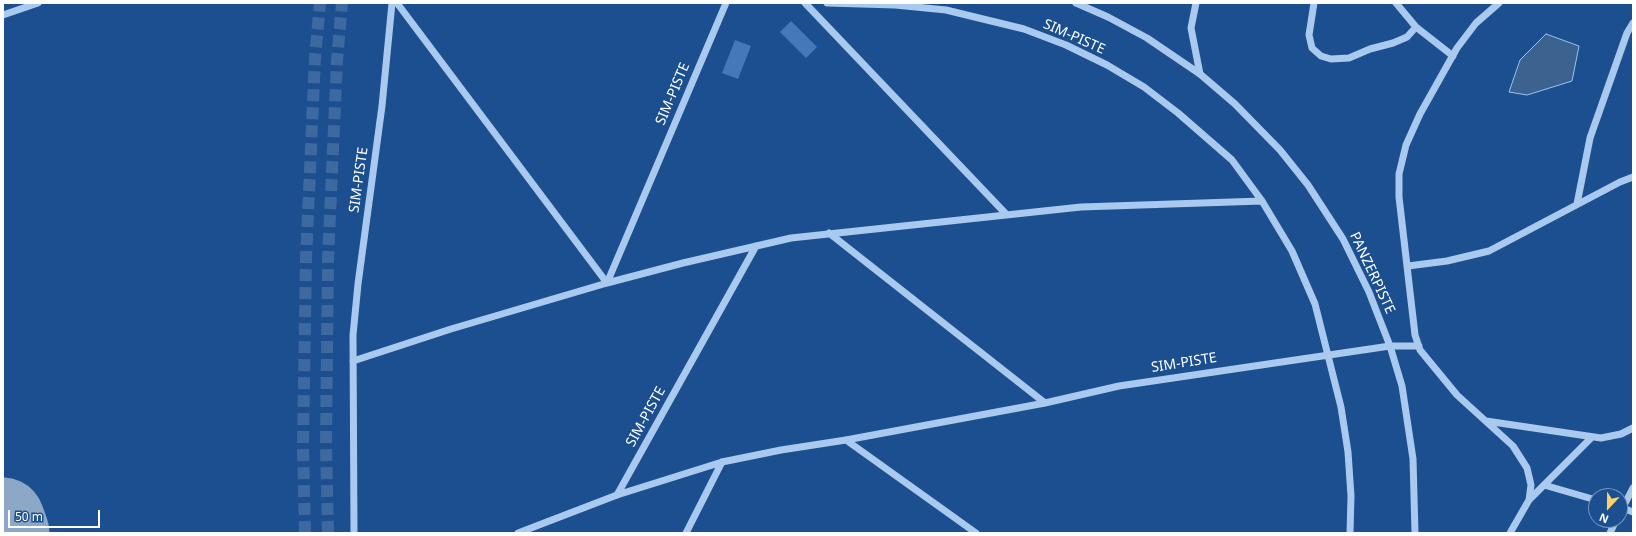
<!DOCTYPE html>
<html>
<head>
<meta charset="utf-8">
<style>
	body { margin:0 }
	#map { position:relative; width:1636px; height:536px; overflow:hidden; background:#1b4f8f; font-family:"Noto Sans",sans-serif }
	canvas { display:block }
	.frame { position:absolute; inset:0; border:4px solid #fff; pointer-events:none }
	.north { position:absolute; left:1588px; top:488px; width:40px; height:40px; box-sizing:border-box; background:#1b4f8f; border:1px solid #7695bc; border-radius:50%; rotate:202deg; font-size:11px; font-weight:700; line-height:16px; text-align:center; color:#fff }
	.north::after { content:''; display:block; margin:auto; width:14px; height:18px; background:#ffd166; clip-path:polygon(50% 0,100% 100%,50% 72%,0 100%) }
	.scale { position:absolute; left:8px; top:510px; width:92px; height:18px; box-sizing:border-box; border:2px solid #fff; border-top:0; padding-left:5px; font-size:12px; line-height:14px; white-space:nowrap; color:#fff; -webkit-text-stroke:3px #1b4f8f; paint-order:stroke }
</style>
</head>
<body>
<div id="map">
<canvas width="1636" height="536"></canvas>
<div class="frame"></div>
<div class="north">N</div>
<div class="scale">50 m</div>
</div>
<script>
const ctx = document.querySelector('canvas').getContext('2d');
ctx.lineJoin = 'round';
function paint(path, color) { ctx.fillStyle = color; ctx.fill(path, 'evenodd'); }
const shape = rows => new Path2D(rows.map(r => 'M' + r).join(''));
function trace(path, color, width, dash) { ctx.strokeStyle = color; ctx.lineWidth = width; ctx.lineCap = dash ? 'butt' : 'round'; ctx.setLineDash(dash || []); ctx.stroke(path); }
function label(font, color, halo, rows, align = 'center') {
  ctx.font = font + ' "Noto Sans",sans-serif'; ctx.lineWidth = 3; ctx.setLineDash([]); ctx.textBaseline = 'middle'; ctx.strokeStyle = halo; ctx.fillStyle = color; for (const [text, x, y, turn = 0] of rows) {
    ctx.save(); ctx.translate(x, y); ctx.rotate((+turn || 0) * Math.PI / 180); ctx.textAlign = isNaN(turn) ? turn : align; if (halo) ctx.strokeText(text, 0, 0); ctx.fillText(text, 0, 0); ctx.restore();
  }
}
const water = shape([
	[1546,34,1579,46,1572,81,1527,95,1509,92,1520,60,1546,34]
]);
paint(water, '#3c6290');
trace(water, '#9cc4f0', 1);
trace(shape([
	[3,519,8,533]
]), '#8da7c7', 83);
paint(shape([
	[791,21,817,47,806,58,780,32],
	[735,40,751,46,738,79,722,73]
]), '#4478b7');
trace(shape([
	[305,533,303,444,306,259,315,58,320,3],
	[328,533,326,444,328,260,337,60,342,3]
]), '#3d69a0', 12, [12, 6]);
trace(shape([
	[397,3,607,283],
	[805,3,1006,214],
	[827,3,895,5,946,10,1024,29,1066,45,1107,65,1144,87,1178,113,1232,160,1262,201,1292,251,1315,304,1341,407,1348,452,1351,496,1350,533],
	[1076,3,1108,17,1147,38,1200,74,1235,104,1280,150,1308,185,1343,239,1369,292,1390,346,1402,386,1413,459,1415,533],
	[1196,3,1191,28,1200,74],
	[1314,3,1309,35,1312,48,1321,56,1331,59,1349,58,1370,49,1393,43,1407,37,1416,27],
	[1396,3,1416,27,1453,56],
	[1499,3,1476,23,1457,48,1420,114,1406,145,1399,174,1399,197,1415,335,1420,350,1457,395,1513,446,1527,468,1531,485,1529,500,1510,533],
	[3,15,38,3],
	[1577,204,1590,138,1627,33,1633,23],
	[829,233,1045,403],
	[1408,266,1447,261,1489,251,1620,182,1633,177],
	[607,283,726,3],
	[353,361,451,329,607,283,683,263,791,238,1081,207,1262,201],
	[1486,421,1601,438,1621,434,1633,428],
	[846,440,976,533],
	[1544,485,1596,500],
	[617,495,756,246],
	[1529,500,1592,437],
	[1620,507,1633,512],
	[1620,513,1633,488],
	[354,533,353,335,358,284,382,106,392,3],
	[518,533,617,495,722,462,781,450,846,440,1045,403,1119,386,1390,346,1419,346],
	[686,533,722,462],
	[1610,533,1616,520]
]), '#a9c9ee', 7);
label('14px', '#fff', '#1b4f8f', [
	["SIM-PISTE",1074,37,24],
	["SIM-PISTE",673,94,-67],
	["SIM-PISTE",359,180,-82],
	["PANZERPISTE",1372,273,65],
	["SIM-PISTE",1184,363,-9],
	["SIM-PISTE",646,417,-61]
]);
</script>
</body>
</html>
